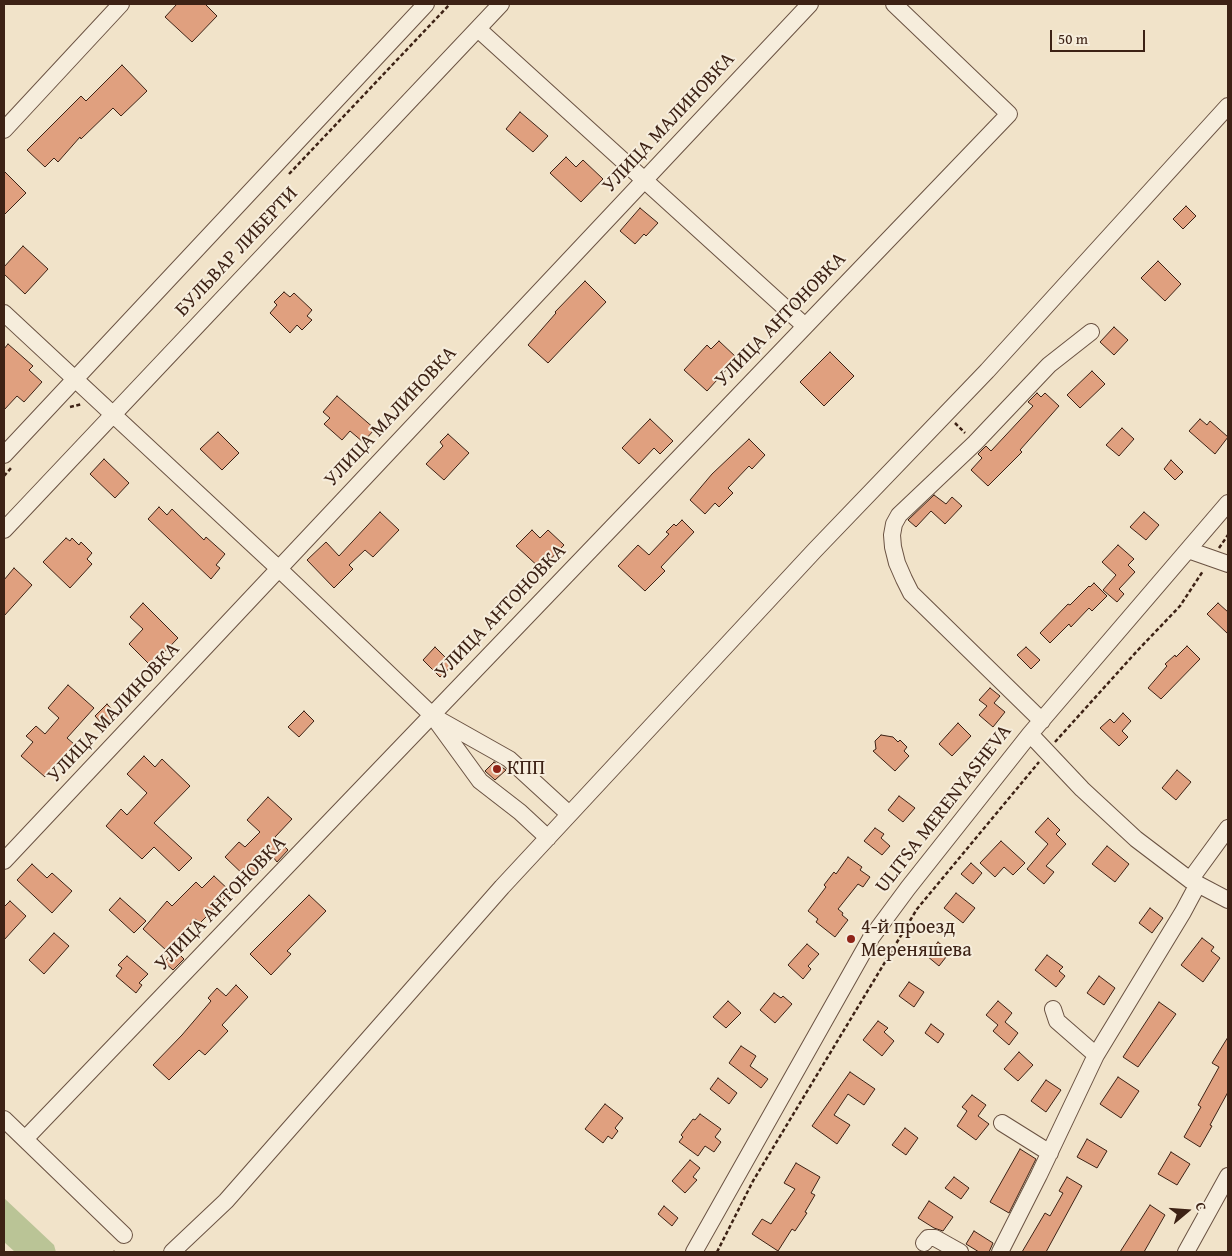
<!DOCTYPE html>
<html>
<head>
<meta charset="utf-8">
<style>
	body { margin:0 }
	#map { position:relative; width:1232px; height:1256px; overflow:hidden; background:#f1e3c9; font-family:"Gentium Book Plus",serif }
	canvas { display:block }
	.frame { position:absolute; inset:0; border:5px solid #3d2215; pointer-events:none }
	.north { position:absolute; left:1162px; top:1186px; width:50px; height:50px; -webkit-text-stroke:4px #f6eddc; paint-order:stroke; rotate:72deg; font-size:14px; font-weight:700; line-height:20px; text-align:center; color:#3d2215 }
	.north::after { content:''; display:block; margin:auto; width:18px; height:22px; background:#3d2215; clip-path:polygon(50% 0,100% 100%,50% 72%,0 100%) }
	.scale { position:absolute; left:1050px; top:30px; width:95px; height:22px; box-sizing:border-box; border:2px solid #3d2215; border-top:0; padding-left:6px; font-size:15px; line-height:18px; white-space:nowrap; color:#3d2215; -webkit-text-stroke:4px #f6eddc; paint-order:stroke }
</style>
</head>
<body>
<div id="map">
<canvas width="1232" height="1256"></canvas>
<div class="frame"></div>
<div class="north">С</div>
<div class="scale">50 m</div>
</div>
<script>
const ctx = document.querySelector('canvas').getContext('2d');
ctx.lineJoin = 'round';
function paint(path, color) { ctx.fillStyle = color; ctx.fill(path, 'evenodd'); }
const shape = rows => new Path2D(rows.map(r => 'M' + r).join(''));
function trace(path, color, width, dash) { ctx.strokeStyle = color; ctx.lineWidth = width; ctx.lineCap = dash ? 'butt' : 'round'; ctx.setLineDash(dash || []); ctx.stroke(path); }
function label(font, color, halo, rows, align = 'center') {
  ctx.font = font + ' "Gentium Book Plus",serif'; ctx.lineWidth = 4; ctx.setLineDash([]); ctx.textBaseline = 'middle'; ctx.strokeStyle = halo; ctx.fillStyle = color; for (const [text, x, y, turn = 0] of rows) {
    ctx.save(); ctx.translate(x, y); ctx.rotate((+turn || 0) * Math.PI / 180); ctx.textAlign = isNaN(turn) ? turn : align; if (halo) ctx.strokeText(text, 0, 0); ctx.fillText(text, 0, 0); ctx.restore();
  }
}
paint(shape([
	[4,1198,54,1245,56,1252,15,1252,4,1242]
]), '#bac496');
const building = shape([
	[177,4,205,4,217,16,192,42,165,17,177,4],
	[122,65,147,91,121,116,113,108,81,139,80,137,58,162,54,158,45,167,27,150,81,96,86,101,122,65],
	[520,112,548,136,533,152,506,129,520,112],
	[566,157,576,167,583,160,603,179,581,202,550,173,566,157],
	[4,171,26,193,4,215,4,171],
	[1186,206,1196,216,1183,229,1173,219,1186,206],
	[640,208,658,223,646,236,644,234,635,244,620,231,640,208],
	[23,246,48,269,25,294,4,274,4,267,23,246],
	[1158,261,1181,284,1165,301,1141,278,1158,261],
	[585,281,606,302,548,363,528,345,556,313,555,312,585,281],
	[284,292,290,297,294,293,312,310,307,316,312,320,302,330,297,325,290,333,270,313,277,305,274,302,284,292],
	[1114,327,1128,340,1114,355,1100,342,1114,327],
	[719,341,737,358,707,391,684,370,707,345,711,349,719,341],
	[8,344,33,366,29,370,42,382,24,402,17,396,4,410,4,349,8,344],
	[830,352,854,376,824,406,800,382,830,352],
	[1092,371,1105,384,1080,408,1067,395,1092,371],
	[1037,393,1041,397,1045,393,1059,406,1020,450,1022,452,988,486,971,470,982,458,978,454,986,446,991,451,1033,406,1028,402,1037,393],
	[337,396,375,429,363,442,350,431,342,440,324,424,330,418,323,412,337,396],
	[650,419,673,441,660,454,654,448,639,464,622,448,650,419],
	[1200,419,1207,425,1210,421,1228,437,1215,454,1189,431,1200,419],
	[1122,428,1134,439,1119,456,1106,445,1122,428],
	[218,432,239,453,222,470,200,449,218,432],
	[448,434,469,453,444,480,426,464,443,446,440,442,448,434],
	[749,439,765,455,752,469,749,466,728,488,733,493,719,507,715,503,705,514,690,500,712,474,749,439],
	[104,459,129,483,115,498,90,474,104,459],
	[1171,460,1183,472,1175,480,1164,469,1171,460],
	[934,495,946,504,952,497,962,506,945,524,931,511,916,527,908,520,934,495],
	[159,507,167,515,172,509,204,540,206,537,225,554,216,565,220,568,211,579,148,519,159,507],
	[380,512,399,530,373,557,365,550,349,565,353,569,334,588,307,560,326,542,339,556,380,512],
	[1144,512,1159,525,1146,540,1130,527,1144,512],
	[682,520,694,532,661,567,665,571,645,591,618,566,638,545,649,555,669,534,666,532,674,524,676,526,682,520],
	[532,530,540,538,548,530,564,545,541,569,516,546,532,530],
	[66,538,70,541,72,538,79,545,81,542,92,553,87,559,92,564,70,588,43,562,66,538],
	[1118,545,1134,559,1128,565,1135,572,1119,589,1124,594,1117,602,1103,590,1116,575,1102,562,1118,545],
	[14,568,32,585,4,616,4,580,14,568],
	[1094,583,1107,596,1092,611,1089,608,1071,627,1069,624,1050,643,1040,633,1068,604,1070,605,1089,586,1090,587,1094,583],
	[143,603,178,638,151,666,129,644,143,629,130,617,143,603],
	[1218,603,1228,612,1228,634,1207,614,1218,603],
	[1187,646,1200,659,1161,699,1148,688,1167,666,1165,664,1175,655,1176,657,1187,646],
	[435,647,453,665,440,677,423,660,435,647],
	[1026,647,1040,660,1031,669,1017,655,1026,647],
	[68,685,94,708,67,738,74,744,45,777,21,756,33,742,26,736,36,726,45,734,59,718,48,708,68,685],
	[990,688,1000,696,994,703,1005,712,993,727,979,715,987,706,979,700,990,688],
	[107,704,116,714,104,726,95,716,107,704],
	[304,711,314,721,299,737,288,727,304,711],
	[1123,713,1131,721,1122,731,1128,737,1119,746,1100,728,1110,719,1114,723,1123,713],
	[958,723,971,736,952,756,939,744,958,723],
	[881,735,893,737,898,742,900,740,907,747,904,751,909,756,895,771,873,751,876,749,875,741,881,735],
	[144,756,155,767,162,759,190,786,154,823,192,858,179,871,154,847,142,859,106,826,121,809,127,815,147,793,127,774,144,756],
	[494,762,506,770,495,780,485,771,494,762],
	[1177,770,1191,782,1176,800,1162,788,1177,770],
	[899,796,915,808,903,822,888,810,899,796],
	[268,797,292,819,275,837,288,850,277,862,273,857,250,881,225,857,239,842,245,847,260,832,247,820,268,797],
	[1048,818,1060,830,1056,834,1066,844,1046,866,1054,872,1044,884,1027,869,1048,844,1035,832,1048,818],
	[875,828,884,834,881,838,890,846,882,855,864,841,875,828],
	[1001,841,1025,863,1013,875,1004,867,995,877,980,863,1001,841],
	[1107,846,1129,864,1115,882,1092,864,1107,846],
	[848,857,862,867,860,870,870,877,863,887,858,884,838,909,843,913,842,915,848,920,835,937,816,922,818,919,808,911,826,887,824,885,834,872,836,874,848,857],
	[971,863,982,873,973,884,961,874,971,863],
	[32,864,47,878,52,873,72,891,52,913,17,880,32,864],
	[214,876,231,892,200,923,195,919,167,951,143,929,167,901,172,906,196,882,202,888,214,876],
	[956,893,975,908,963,923,944,908,956,893],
	[309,895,326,911,287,951,291,954,271,975,250,954,309,895],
	[120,898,146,921,134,933,109,910,120,898],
	[10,901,26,916,4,940,4,907,10,901],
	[1150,908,1163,918,1152,933,1139,923,1150,908],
	[54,933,69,946,44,974,29,960,54,933],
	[1202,938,1214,947,1211,951,1220,958,1203,982,1181,965,1202,938],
	[938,942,950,952,939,966,927,956,938,942],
	[807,944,819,954,808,966,811,969,803,979,788,965,807,944],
	[175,950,184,959,173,970,164,962,175,950],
	[1047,955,1063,967,1059,971,1065,976,1056,987,1035,970,1047,955],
	[127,956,148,974,139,983,142,985,136,993,116,976,122,968,118,965,127,956],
	[1099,976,1115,988,1104,1005,1087,993,1099,976],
	[909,982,924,992,914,1007,899,996,909,982],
	[236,985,248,997,222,1025,228,1031,205,1055,199,1050,169,1080,153,1065,182,1035,211,1001,208,998,217,988,226,996,236,985],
	[774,993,781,998,783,996,792,1004,775,1023,760,1010,774,993],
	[728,1001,741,1013,726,1028,713,1017,728,1001],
	[998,1001,1012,1013,1005,1022,1018,1033,1009,1045,993,1031,998,1025,986,1015,998,1001],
	[1159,1002,1176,1014,1138,1067,1123,1057,1159,1002],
	[878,1021,888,1028,884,1032,894,1041,882,1056,863,1040,878,1021],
	[931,1024,944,1034,938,1043,925,1033,931,1024],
	[1228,1037,1228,1092,1210,1125,1212,1126,1200,1147,1184,1137,1201,1107,1198,1105,1219,1067,1212,1063,1228,1037],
	[741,1046,756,1056,750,1066,768,1079,761,1088,729,1063,741,1046],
	[1019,1052,1033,1065,1018,1081,1004,1069,1019,1052],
	[850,1072,875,1089,864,1105,848,1094,834,1115,850,1125,837,1144,812,1126,850,1072],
	[1118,1077,1139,1091,1121,1118,1100,1104,1118,1077],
	[718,1078,737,1093,729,1104,710,1089,718,1078],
	[1046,1080,1061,1090,1046,1112,1031,1101,1046,1080],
	[972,1095,986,1105,978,1116,989,1124,976,1140,957,1126,967,1111,962,1107,972,1095],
	[605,1104,623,1118,615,1128,618,1131,612,1139,608,1136,603,1143,585,1129,605,1104],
	[700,1114,721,1129,715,1137,721,1142,714,1152,705,1146,698,1156,679,1142,683,1137,681,1135,693,1119,695,1120,700,1114],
	[905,1128,918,1138,906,1155,892,1145,905,1128],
	[1087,1139,1107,1151,1097,1168,1077,1157,1087,1139],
	[1020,1149,1036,1159,1009,1213,990,1202,1020,1149],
	[1171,1152,1190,1164,1177,1185,1158,1174,1171,1152],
	[690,1160,700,1168,693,1177,697,1180,685,1193,672,1181,690,1160],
	[796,1163,820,1177,811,1193,815,1195,805,1212,807,1213,795,1231,792,1229,778,1251,752,1234,762,1219,771,1224,795,1189,784,1183,796,1163],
	[954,1177,969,1188,961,1199,945,1188,954,1177],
	[1067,1177,1082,1186,1046,1252,1022,1252,1045,1213,1050,1216,1063,1193,1059,1191,1067,1177],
	[929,1201,953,1217,943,1231,934,1228,918,1218,929,1201],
	[1150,1205,1165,1215,1144,1252,1120,1252,1150,1205],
	[664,1206,678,1218,672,1226,658,1214,664,1206],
	[974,1231,993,1243,989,1252,979,1252,966,1244,974,1231]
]);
paint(building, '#e0a07f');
trace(building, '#3d2215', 1);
const minor = shape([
	[478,29,805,326],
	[4,130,121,4],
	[4,313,278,568,432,715,480,781,520,812,548,838],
	[4,455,426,4],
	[4,530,501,4],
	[1188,550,1228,564],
	[438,719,509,759,569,814],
	[1042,721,911,593,904,579,897,563,893,547,892,535,894,524,899,515,975,443,1049,365,1091,332],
	[1030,734,1082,789,1136,839,1190,880,1228,900],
	[4,861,810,4],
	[1190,880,1228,828],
	[1053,1009,1057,1021,1096,1055],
	[4,1119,124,1235],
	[1002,1123,1050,1153],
	[25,1139,1009,114,894,4],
	[924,1243,928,1238,935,1238,960,1252],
	[172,1252,226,1201,502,887,815,550,987,371,1228,106],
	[694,1252,871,938,908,888,1030,734,1228,503],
	[1000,1252,1039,1175,1096,1055,1183,912,1198,884],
	[1186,1252,1228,1176]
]);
trace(minor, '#6a5242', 18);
trace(shape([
	[289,174,450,4],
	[70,407,82,404],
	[955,423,965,433],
	[4,476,11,468],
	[1219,548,1228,535],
	[1055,742,1138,650,1180,606,1203,571],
	[113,1252,115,1252],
	[717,1252,753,1181,917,909,1039,762]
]), '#3d2215', 2.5, [4, 2.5]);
trace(minor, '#f6eddc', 16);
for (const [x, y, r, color] of [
	[497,769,5,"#8f2418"],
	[851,939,5,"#8f2418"]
]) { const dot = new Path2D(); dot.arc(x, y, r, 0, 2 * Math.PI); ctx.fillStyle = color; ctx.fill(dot); trace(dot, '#f6eddc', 2); }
label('20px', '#3d2215', '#f6eddc', [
	["УЛИЦА МАЛИНОВКА",669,123,-47],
	["БУЛЬВАР ЛИБЕРТИ",237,252,-47],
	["УЛИЦА АНТОНОВКА",781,320,-46],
	["УЛИЦА МАЛИНОВКА",391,417,-47],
	["УЛИЦА АНТОНОВКА",501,612,-46],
	["УЛИЦА МАЛИНОВКА",114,713,-47],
	["ULITSA MERENYASHEVA",944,809,-52],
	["УЛИЦА АНТОНОВКА",221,904,-46]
]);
label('20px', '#3d2215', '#f6eddc', [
	["КПП",507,769],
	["4-й проезд",861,928],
	["Мереняшева",861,951]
], 'left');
</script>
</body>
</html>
